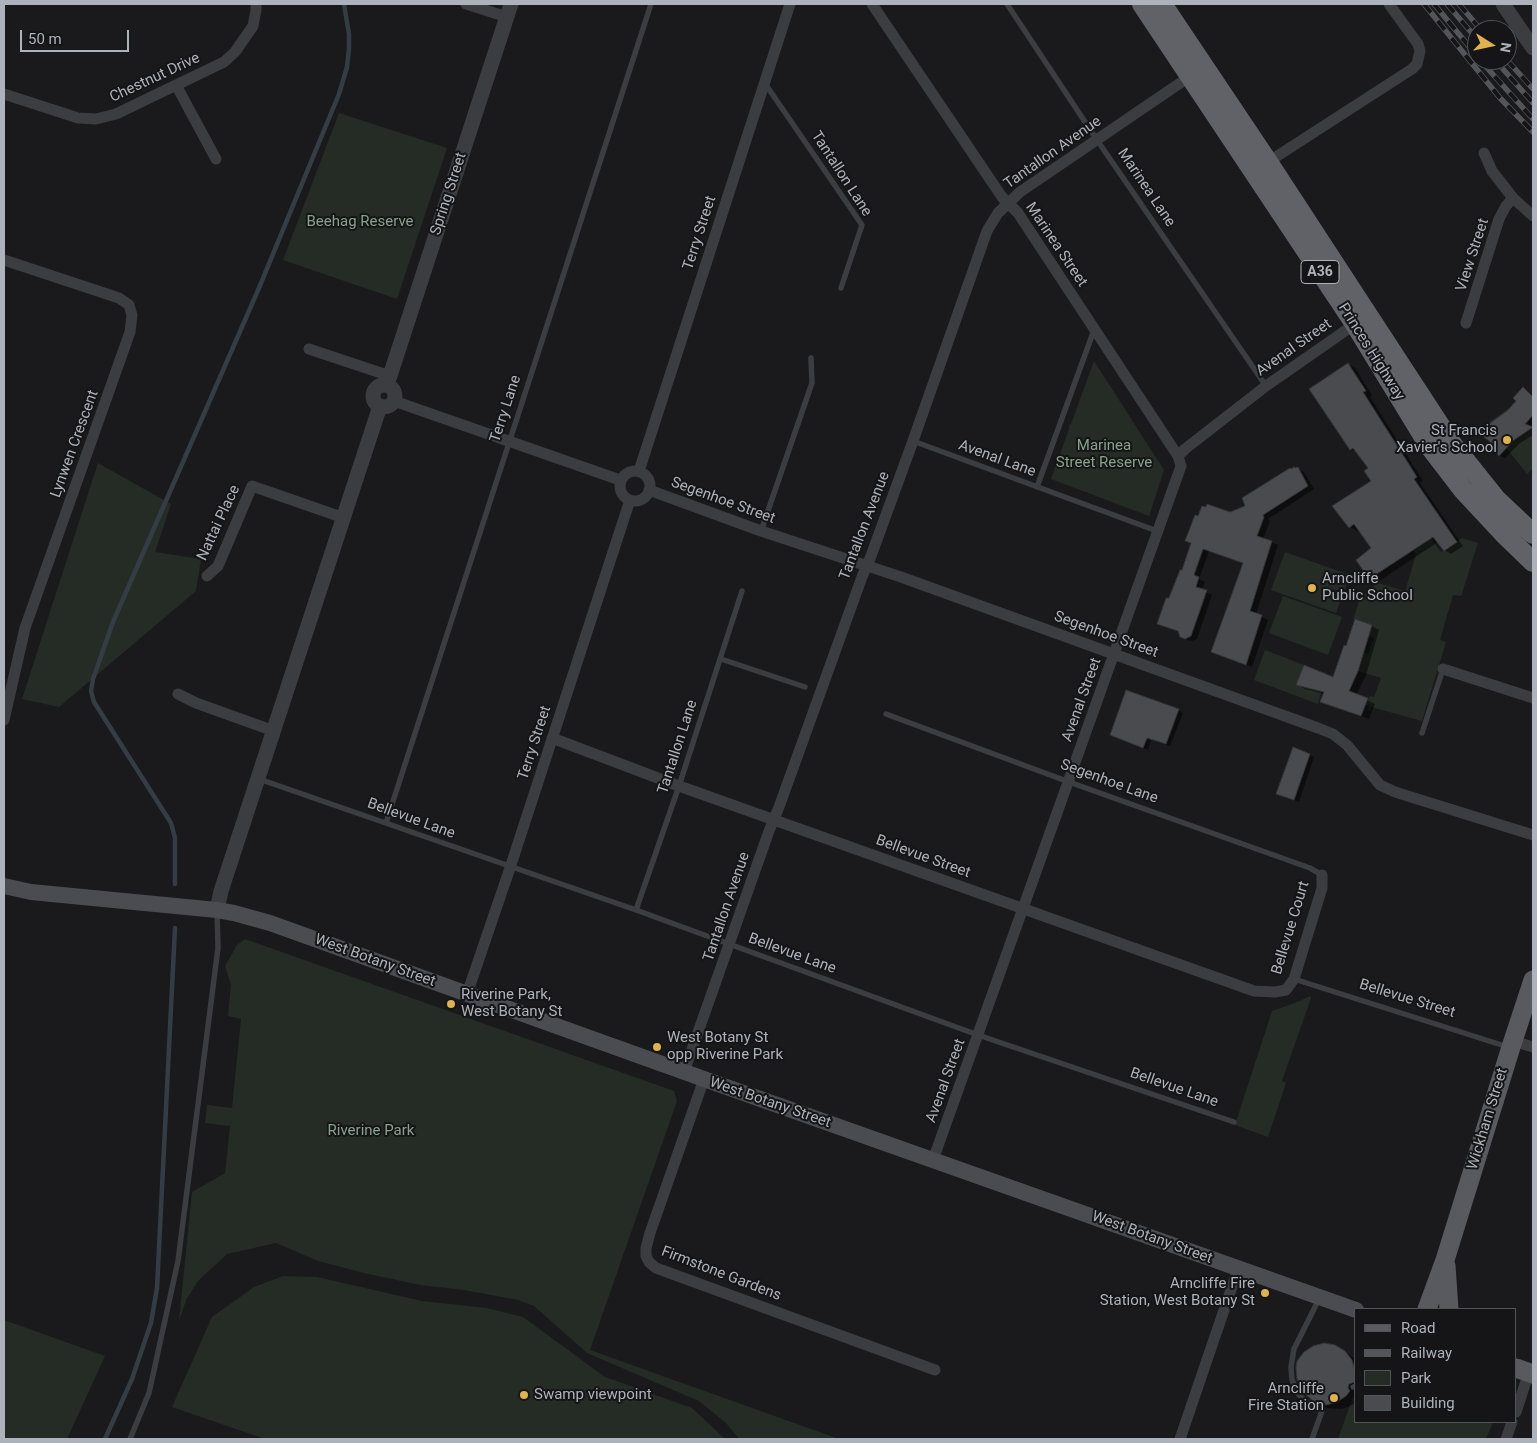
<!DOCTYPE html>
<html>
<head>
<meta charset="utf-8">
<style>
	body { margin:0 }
	#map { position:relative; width:1537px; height:1443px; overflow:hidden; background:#1a1a1c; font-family:Roboto,sans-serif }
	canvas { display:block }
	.frame { position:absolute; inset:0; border:5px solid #aeb2ba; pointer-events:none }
	.legend { position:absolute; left:1354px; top:1308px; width:162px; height:115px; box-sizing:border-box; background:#151517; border:1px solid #525458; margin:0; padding:6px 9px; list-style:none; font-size:15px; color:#aeb2ba }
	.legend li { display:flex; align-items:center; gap:10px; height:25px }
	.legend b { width:25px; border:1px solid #525458 }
	.north { position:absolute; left:1467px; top:20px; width:50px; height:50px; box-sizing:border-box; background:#151517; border:1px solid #525458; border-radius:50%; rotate:100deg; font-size:14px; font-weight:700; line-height:20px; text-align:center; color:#aeb2ba }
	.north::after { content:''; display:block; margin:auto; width:18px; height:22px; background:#e0b14f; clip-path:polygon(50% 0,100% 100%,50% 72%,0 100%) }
	.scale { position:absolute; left:20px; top:30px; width:109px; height:22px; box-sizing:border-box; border:2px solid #aeb2ba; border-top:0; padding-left:6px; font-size:15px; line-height:18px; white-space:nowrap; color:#aeb2ba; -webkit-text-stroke:4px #151517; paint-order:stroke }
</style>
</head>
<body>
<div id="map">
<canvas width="1537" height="1443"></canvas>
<div class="frame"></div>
<ul class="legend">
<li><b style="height:6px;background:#585a60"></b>Road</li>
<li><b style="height:6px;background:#53555a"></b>Railway</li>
<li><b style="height:14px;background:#252c26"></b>Park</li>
<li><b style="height:14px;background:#4a4b4e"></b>Building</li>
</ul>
<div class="north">N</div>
<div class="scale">50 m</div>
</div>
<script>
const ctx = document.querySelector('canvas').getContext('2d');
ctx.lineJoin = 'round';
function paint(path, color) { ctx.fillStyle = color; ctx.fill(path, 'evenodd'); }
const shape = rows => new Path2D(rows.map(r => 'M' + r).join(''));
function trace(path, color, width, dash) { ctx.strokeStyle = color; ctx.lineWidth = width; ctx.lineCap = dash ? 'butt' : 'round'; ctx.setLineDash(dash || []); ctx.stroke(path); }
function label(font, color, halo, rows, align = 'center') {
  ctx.font = font + ' Roboto,sans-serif'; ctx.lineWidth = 4; ctx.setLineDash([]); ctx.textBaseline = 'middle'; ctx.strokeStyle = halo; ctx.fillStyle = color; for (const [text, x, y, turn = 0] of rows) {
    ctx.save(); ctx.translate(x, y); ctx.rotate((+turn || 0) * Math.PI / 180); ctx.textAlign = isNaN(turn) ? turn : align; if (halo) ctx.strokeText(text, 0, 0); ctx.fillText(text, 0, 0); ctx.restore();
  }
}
paint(shape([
	[339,113,447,148,397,299,283,260],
	[1094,361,1164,470,1149,516,1051,479,1069,429,1069,425,1071,424],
	[1513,405,1533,430,1533,469,1527,474,1487,424],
	[98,463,171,504,155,552,201,559,196,591,59,707,22,699],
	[1402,536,1431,538,1441,552,1462,538,1478,543,1461,596,1453,595,1440,640,1446,642,1422,721,1371,707,1370,711,1368,710,1369,706,1365,705,1370,696,1374,697,1381,678,1358,671,1364,654,1348,649,1349,648,1368,654,1374,638,1369,636,1372,625,1355,619,1353,620,1361,595,1367,593,1368,591,1366,591,1378,583,1405,591,1416,555],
	[1285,552,1350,575,1336,613,1271,590],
	[1283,596,1342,617,1328,655,1269,633],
	[1265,650,1304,665,1297,685,1316,690,1322,672,1326,673,1318,704,1254,680],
	[245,939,674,1091,677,1101,590,1350,839,1439,739,1439,726,1423,699,1401,587,1353,534,1306,518,1300,464,1290,420,1285,364,1273,318,1261,276,1243,227,1254,198,1281,186,1300,179,1321,192,1192,225,1173,230,1126,205,1123,207,1105,232,1108,241,1019,228,1016,231,985,225,966,237,945],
	[1310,996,1311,998,1282,1081,1286,1083,1268,1137,1235,1125,1272,1011,1300,1001],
	[283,1276,317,1277,422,1301,487,1308,523,1317,605,1377,692,1408,725,1439,265,1439,172,1407,212,1317,254,1287],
	[4,1320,105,1356,67,1439,4,1439],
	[1356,1396,1356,1422,1493,1422,1486,1439,1338,1439,1353,1397]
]), '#252c26');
paint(shape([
	[1348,364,1355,368,1372,395,1370,397,1423,481,1420,483,1463,546,1451,554,1444,550,1438,542,1376,583,1370,578,1372,549,1359,529,1357,531,1350,527,1372,481,1370,469,1359,453,1351,449],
	[1523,389,1533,396,1533,425,1531,428,1533,429,1533,435,1520,443,1505,458,1499,455,1508,412,1517,400],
	[1297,469,1304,472,1314,489,1268,519,1270,521,1263,539,1278,545,1256,614,1268,620,1252,667,1212,652,1245,563,1209,551,1199,579,1205,582,1202,590,1212,595,1197,639,1192,641,1187,640,1181,636,1179,632,1158,623,1182,572,1230,514,1246,507],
	[1356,621,1372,626,1379,630,1366,675,1356,695,1375,704,1369,719,1329,705,1322,701,1325,694,1305,689,1298,685,1334,678],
	[1178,710,1183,713,1170,746,1151,740,1148,750,1116,737],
	[1310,755,1314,757,1299,802,1283,796],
	[1335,1346,1356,1359,1356,1402,1352,1405,1342,1409,1327,1408,1316,1402]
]), '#0007');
trace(shape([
	[175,884,175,838,171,823,94,702,91,691,93,679,113,622,259,288,339,94,347,67,349,49,349,34,344,4],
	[105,1439,132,1379,151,1323,157,1288,175,928]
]), '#353d44', 4.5);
const building = shape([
	[1348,363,1366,391,1363,392,1417,477,1414,479,1457,542,1444,551,1433,537,1369,579,1356,560,1371,548,1354,524,1349,528,1332,506,1371,481,1364,471,1368,468,1353,448,1350,450,1309,389,1348,363],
	[1523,387,1533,397,1533,415,1525,424,1533,427,1514,440,1499,456,1489,441,1478,432,1507,411,1516,401,1513,398,1523,387],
	[1294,467,1295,468,1298,467,1308,486,1263,515,1264,517,1257,536,1272,541,1250,611,1262,615,1246,665,1211,652,1243,563,1203,549,1194,575,1199,577,1196,587,1207,590,1191,636,1185,639,1180,637,1178,631,1157,624,1166,598,1169,598,1180,570,1182,570,1191,543,1185,541,1195,515,1198,516,1202,506,1206,507,1207,504,1230,512,1245,506,1242,498,1290,468,1291,469,1294,467],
	[1355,619,1372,625,1358,671,1349,691,1368,698,1361,716,1320,702,1324,692,1296,685,1304,665,1333,677,1344,645,1346,646,1355,619],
	[1126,690,1179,709,1166,744,1147,738,1143,748,1110,735,1126,690],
	[1293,747,1310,754,1294,800,1276,794,1293,747],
	[1324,1343,1335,1345,1345,1351,1352,1360,1355,1370,1355,1382,1349,1384,1348,1388,1350,1391,1346,1396,1337,1402,1326,1405,1315,1403,1303,1392,1297,1379,1296,1367,1297,1361,1304,1352,1313,1346,1324,1343]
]);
paint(building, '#4a4b4e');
trace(building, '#353538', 1);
trace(shape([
	[1007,4,1097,140,1266,386],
	[764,82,862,225,841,288],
	[913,441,1157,531],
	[1037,487,1094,330],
	[761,531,812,383,811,358],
	[721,659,805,687],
	[886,714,1069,782,1310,868,1322,875],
	[1422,733,1443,669],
	[259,779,636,910,978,1035,1234,1122],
	[386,823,651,4],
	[636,910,679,786,742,591],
	[1294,979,1508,1047],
	[1353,1387,1356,1386],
	[130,1439,149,1393,178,1261,218,948,217,911],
	[1312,1439,1322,1411,1314,1408,1299,1395,1292,1380,1291,1367,1294,1349,1319,1299]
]), '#3c3d41', 5.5);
trace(shape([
	[466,4,507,17],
	[872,4,1002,197,1018,213,1178,456,1181,466,933,1160],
	[176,85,216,159],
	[4,94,78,118,96,119,116,114,224,62,235,52,253,26,256,10,256,4],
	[1484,153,1492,171,1513,198,1533,216],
	[1268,162,1412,69,1417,64,1420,51,1418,44,1389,4],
	[4,260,119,298,129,305,132,315,130,332,25,628,4,720],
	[1466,323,1499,219,1506,206,1513,198],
	[309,349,390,376],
	[394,401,620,480],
	[1178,456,1185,449,1266,386,1355,324],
	'620 486a15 15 0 1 1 30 0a15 15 0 1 1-30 0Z',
	[639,471,790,4],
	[649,490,761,531,901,577,1318,728,1333,734,1347,745,1380,785,1395,792,1533,835],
	[207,576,218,566,252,486,344,518],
	[1443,669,1533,698],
	[178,694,196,703,274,731],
	[552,738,679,786,1254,991,1275,992,1286,990,1294,979,1322,888,1322,875],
	[467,994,510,868,630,500],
	[1513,1041,1533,1047],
	[684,1072,769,831,779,807,862,577,871,556,913,441,987,231,998,213,1020,192,1189,77],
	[704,1079,650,1233,646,1248,646,1256,649,1262,656,1268,935,1370],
	[1516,1412,1529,1372],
	[1180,1439,1238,1269],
	[1506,1439,1512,1422]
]), '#3c3d41', 11);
trace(shape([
	[1503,4,1533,48],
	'373 396a11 11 0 1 1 22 0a11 11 0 1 1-22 0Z',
	[387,385,511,4],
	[217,910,221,891,380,406]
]), '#3c3d41', 15);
trace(shape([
	[4,886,31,892,217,910,234,913,270,923,704,1079,1356,1310]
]), '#4a4c51', 16);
trace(shape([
	[1446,1266,1449,1309],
	[1427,1309,1445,1260,1511,1047,1533,980],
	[1516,1368,1533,1374]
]), '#585a60', 19);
trace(shape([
	[1142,4,1355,324,1430,447,1463,490,1504,534,1533,562],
	[1162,4,1268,162,1452,444,1496,499,1533,534]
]), '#606268', 20);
const rail = shape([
	[1424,4,1500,98,1533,132],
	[1434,4,1477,56],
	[1447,4,1477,39],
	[1459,4,1481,30],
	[1480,60,1533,119],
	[1495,60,1533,103],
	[1507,60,1533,89]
]);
trace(rail, '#53555a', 5.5);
trace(rail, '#151517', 4, [11]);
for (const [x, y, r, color] of [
	[1507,440,5,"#e0b14f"],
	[1312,588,5,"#e0b14f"],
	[451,1004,5,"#e0b14f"],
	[657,1047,5,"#e0b14f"],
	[1265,1293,5,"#e0b14f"],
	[524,1395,5,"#e0b14f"],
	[1334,1398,5,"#e0b14f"]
]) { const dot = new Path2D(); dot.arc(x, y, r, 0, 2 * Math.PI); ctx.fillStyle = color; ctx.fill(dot); trace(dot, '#151517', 2); }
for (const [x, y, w] of [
	[1320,272,38]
]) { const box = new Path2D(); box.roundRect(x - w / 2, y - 11.5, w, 23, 4); ctx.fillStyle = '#151517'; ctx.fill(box); trace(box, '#aeb2ba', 1); }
label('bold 14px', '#aeb2ba', null, [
	["A36",1320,272]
]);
label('15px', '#aeb2ba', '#151517', [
	["Chestnut Drive",155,78,-25],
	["Tantallon Avenue",1053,153,-35],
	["Tantallon Lane",841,174,57],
	["Marinea Lane",1146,188,56],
	["Spring Street",449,194,-72],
	["Terry Street",700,233,-72],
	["Marinea Street",1056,245,56],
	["View Street",1473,255,-72],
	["Avenal Street",1294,348,-35],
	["Princes Highway",1371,352,58],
	["Terry Lane",506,409,-72],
	["Lynwen Crescent",75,444,-70],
	["Avenal Lane",997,459,20],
	["Segenhoe Street",723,501,20],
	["Nattai Place",219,523,-65],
	["Tantallon Avenue",865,526,-69],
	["Segenhoe Street",1106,635,20],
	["Avenal Street",1082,700,-70],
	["Terry Street",535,743,-72],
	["Tantallon Lane",678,747,-72],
	["Segenhoe Lane",1109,782,20],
	["Bellevue Lane",411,819,20],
	["Bellevue Street",923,857,20],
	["Tantallon Avenue",727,907,-71],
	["Bellevue Court",1291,928,-73],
	["Bellevue Lane",792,954,20],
	["West Botany Street",375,961,20],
	["Bellevue Street",1407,999,17],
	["Avenal Street",946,1081,-70],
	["Bellevue Lane",1174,1088,19],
	["West Botany Street",770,1103,19],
	["Wickham Street",1488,1119,-73],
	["West Botany Street",1152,1238,20],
	["Firmstone Gardens",721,1274,21]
]);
label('15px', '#88a38a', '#151517', [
	["Beehag Reserve",360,222],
	["Marinea",1104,446],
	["Street Reserve",1104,463],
	["Riverine Park",371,1131]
]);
label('15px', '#aeb2ba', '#151517', [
	["St Francis",1497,431,"right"],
	["Xavier's School",1497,448,"right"],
	["Arncliffe",1322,579],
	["Public School",1322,596],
	["Riverine Park,",461,995],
	["West Botany St",461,1012],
	["West Botany St",667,1038],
	["opp Riverine Park",667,1055],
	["Arncliffe Fire",1255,1284,"right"],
	["Station, West Botany St",1255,1301,"right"],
	["Arncliffe",1324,1389,"right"],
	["Fire Station",1324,1406,"right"],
	["Swamp viewpoint",534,1395]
], 'left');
</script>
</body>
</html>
